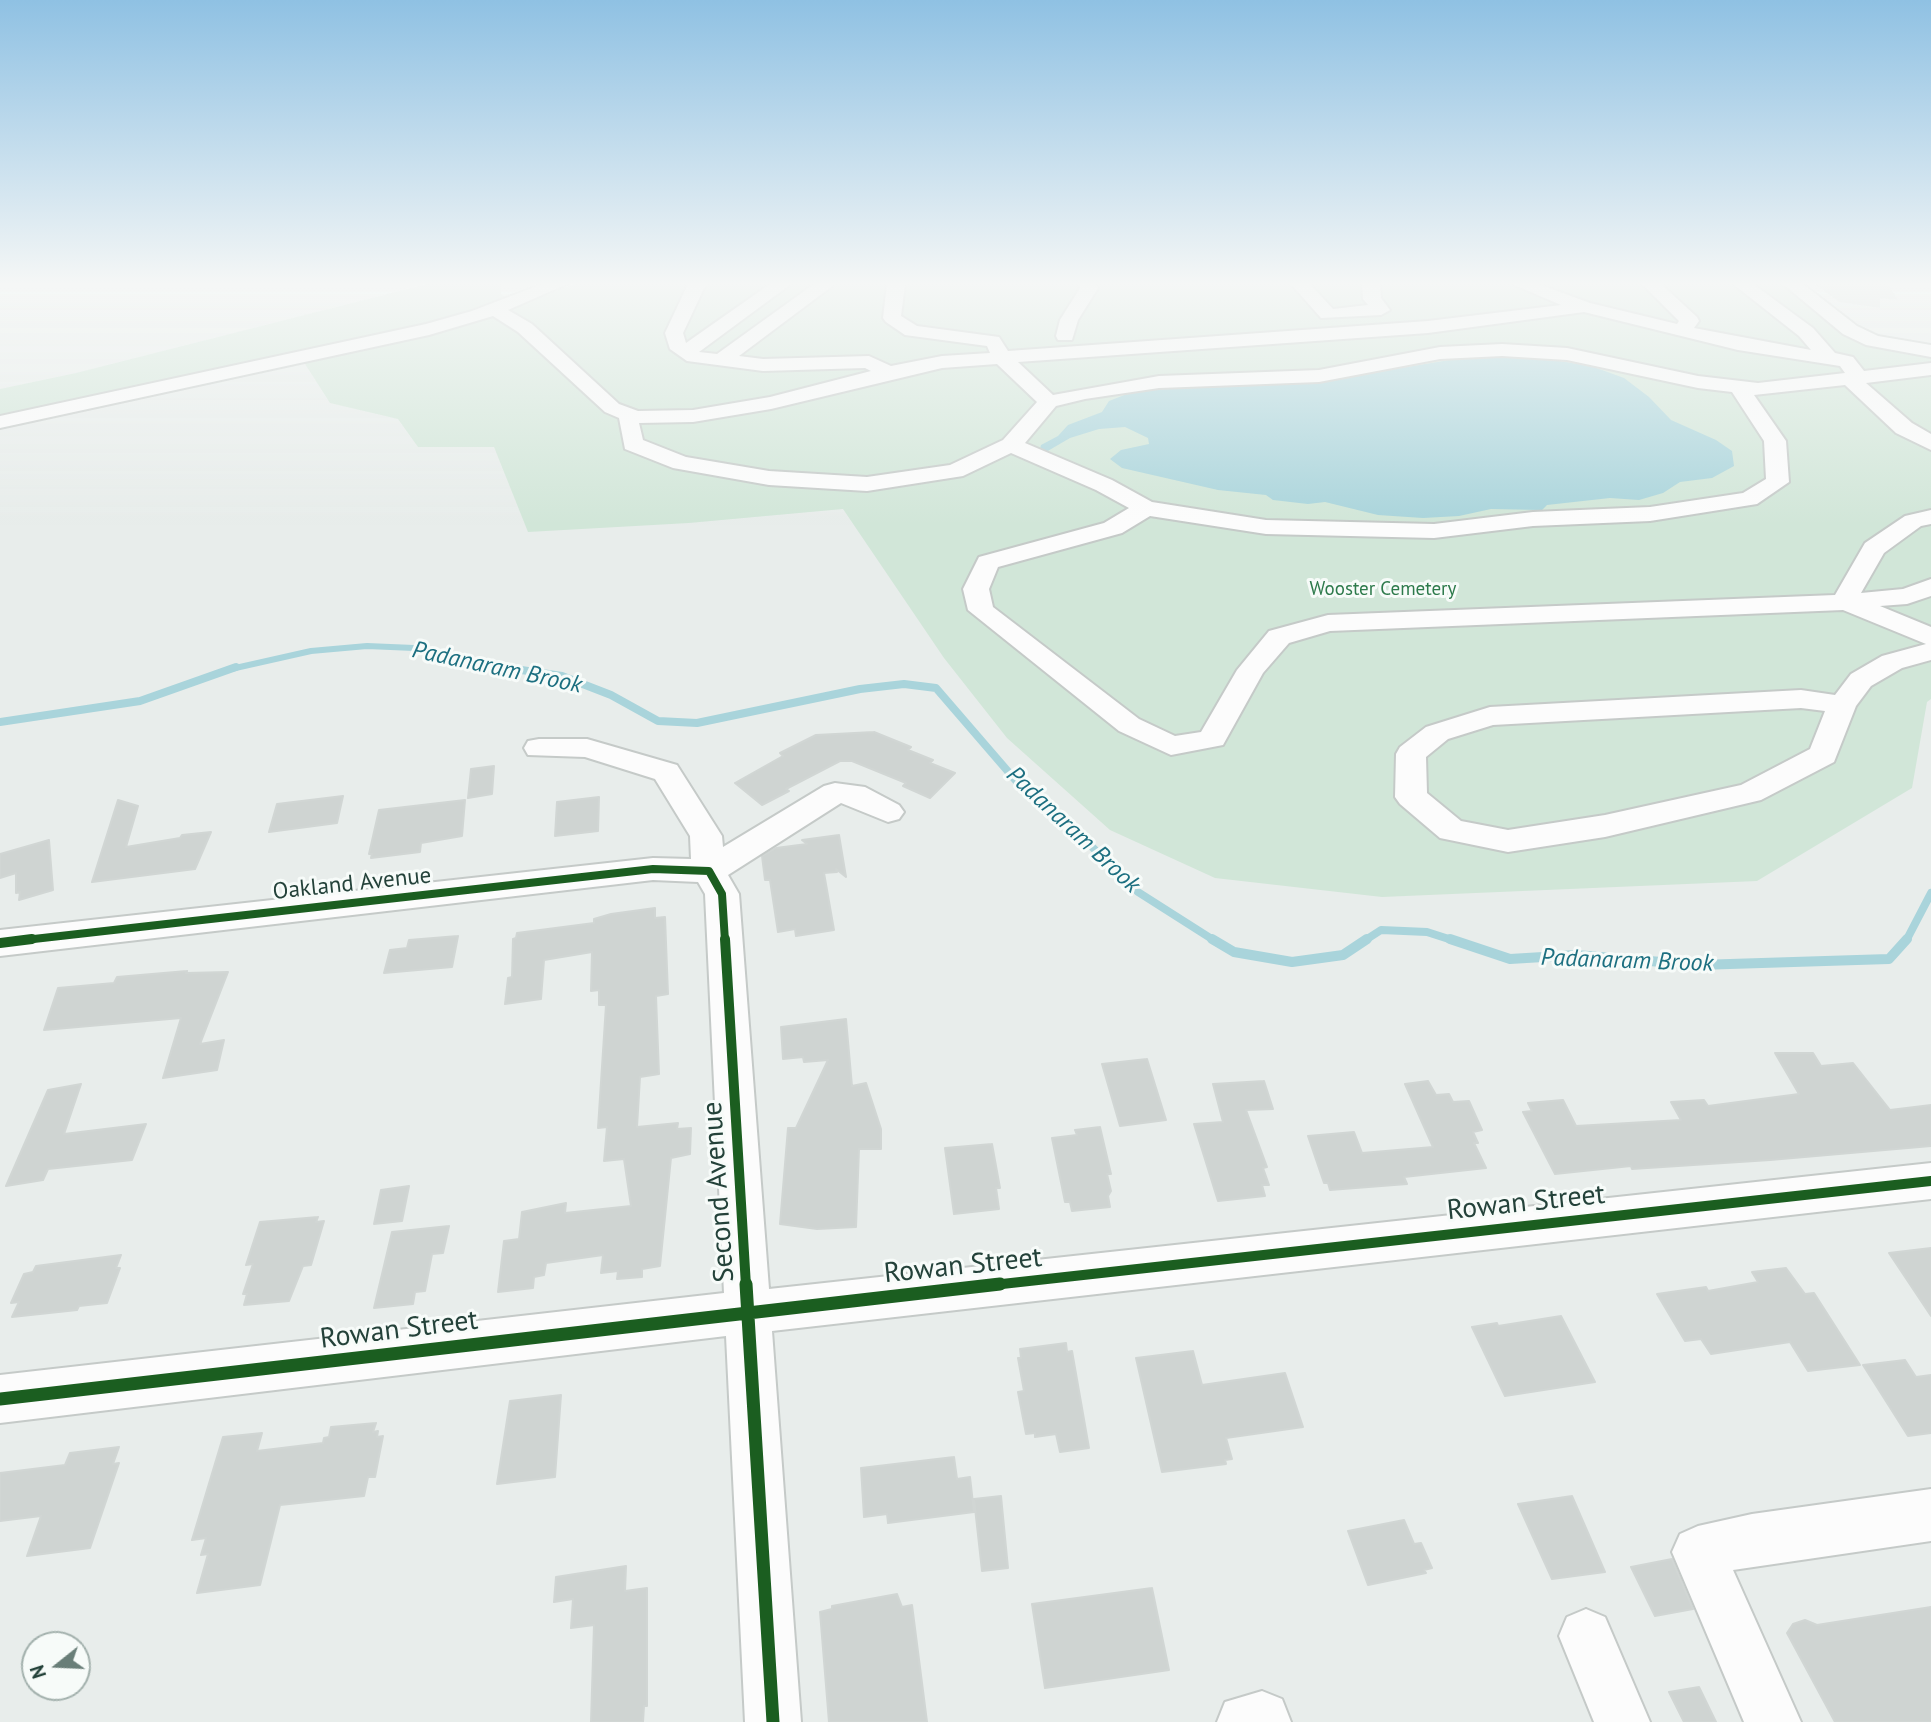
<!DOCTYPE html>
<html>
<head>
<meta charset="utf-8">
<style>
	body { margin:0 }
	#map { position:relative; width:1931px; height:1722px; overflow:hidden; background:#e8edeb; font-family:"PT Sans",sans-serif }
	canvas { display:block }
	.north { position:absolute; left:21px; top:1631px; width:70px; height:70px; box-sizing:border-box; background:#f7fbf9; border:2px solid #a3b1ad; border-radius:50%; rotate:252deg; font-size:19px; font-weight:700; line-height:28px; text-align:center; color:#24423a }
	.north::after { content:''; display:block; margin:auto; width:24px; height:32px; background:#697e78; clip-path:polygon(50% 0,100% 100%,50% 72%,0 100%) }
</style>
</head>
<body>
<div id="map">
<canvas width="1931" height="1722"></canvas>
<div class="north">N</div>
</div>
<script>
const ctx = document.querySelector('canvas').getContext('2d');
ctx.lineJoin = 'round';
function paint(path, color) { ctx.fillStyle = color; ctx.fill(path, 'evenodd'); }
const shape = rows => new Path2D(rows.map(r => 'M' + r).join(''));
function trace(path, color, width, dash) { ctx.strokeStyle = color; ctx.lineWidth = width; ctx.lineCap = dash ? 'butt' : 'round'; ctx.setLineDash(dash || []); ctx.stroke(path); }
function label(font, color, halo, rows, align = 'center') {
  ctx.font = font + ' "PT Sans",sans-serif'; ctx.lineWidth = 6; ctx.setLineDash([]); ctx.textBaseline = 'middle'; ctx.strokeStyle = halo; ctx.fillStyle = color; for (const [text, x, y, turn = 0] of rows) {
    ctx.save(); ctx.translate(x, y); ctx.rotate((+turn || 0) * Math.PI / 180); ctx.textAlign = isNaN(turn) ? turn : align; if (halo) ctx.strokeText(text, 0, 0); ctx.fillText(text, 0, 0); ctx.restore();
  }
}
paint(shape([
	[1815,284,1888,284,1898,300,1880,298,1880,308,1839,302]
]), '#d6dedb');
paint(shape([
	[427,284,501,284,501,294,517,306,574,284,1783,284,1843,331,1875,347,1905,354,1931,356,1931,699,1927,702,1912,788,1757,881,1382,897,1215,878,1110,830,1007,738,944,658,843,509,689,523,528,532,494,447,418,447,398,419,330,403,298,353,0,415,0,389,76,373]
]), '#d1e6d8');
paint(shape([
	[1474,356,1528,356,1591,366,1624,378,1649,397,1671,420,1716,440,1732,451,1734,466,1712,478,1680,482,1663,493,1639,500,1610,498,1547,505,1542,510,1491,509,1459,516,1423,518,1378,515,1325,502,1308,504,1273,500,1266,495,1218,490,1122,468,1110,459,1121,450,1149,444,1148,438,1125,427,1099,429,1070,438,1046,452,1040,449,1041,445,1058,436,1068,425,1102,412,1109,401,1132,392,1171,387,1266,385,1352,376]
]), '#a9d4db');
trace(shape([
	[231,669,311,651,367,646,414,648,508,669]
]), '#a9d4db', 6);
trace(shape([
	[501,667,562,676,611,695,658,721,697,723,860,689,904,684,936,688,1024,790,1081,836,1138,892,1215,941],
	[0,722,140,701,236,667],
	[1364,941,1381,930,1427,932,1455,941],
	[1906,941,1931,893]
]), '#a9d4db', 8);
trace(shape([
	[1212,939,1234,952,1292,962,1343,955,1367,939],
	[1450,939,1510,959,1576,955,1698,965,1889,959,1907,939]
]), '#a9d4db', 10);
const building = shape([
	[874,732,911,747,908,750,933,760,930,763,955,773,930,798,903,786,906,783,852,761,840,761,786,789,789,791,762,805,735,783,783,756,780,753,816,735,874,732],
	[494,766,492,794,468,798,471,769,494,766],
	[343,796,337,823,269,832,277,804,343,796],
	[599,797,598,831,555,836,557,802,599,797],
	[118,800,138,806,126,847,180,838,182,835,211,832,195,869,92,882,118,800],
	[465,800,462,836,421,843,420,852,371,858,372,854,369,854,379,810,465,800],
	[839,835,846,877,836,869,837,872,824,873,834,930,796,936,795,929,778,932,770,880,765,880,762,856,776,848,807,844,802,840,839,835],
	[49,840,53,890,19,900,20,892,16,893,16,873,0,878,0,854,49,840],
	[655,908,655,918,665,917,668,994,656,996,659,1074,640,1077,637,1127,678,1123,677,1129,691,1128,690,1154,671,1158,660,1266,642,1269,642,1277,617,1279,618,1271,601,1273,603,1255,546,1263,544,1275,534,1277,533,1288,498,1292,504,1241,519,1239,522,1212,566,1203,565,1213,631,1206,624,1159,604,1161,607,1127,598,1128,606,1005,599,1005,599,990,591,991,592,952,544,960,541,999,505,1004,508,978,512,977,513,939,516,938,517,933,594,923,594,919,611,914,655,908],
	[458,936,452,967,384,973,390,950,407,948,409,940,458,936],
	[187,971,186,973,228,972,200,1044,224,1040,217,1070,163,1078,181,1018,44,1030,58,988,114,983,117,977,187,971],
	[846,1019,852,1086,866,1083,881,1129,881,1149,859,1149,856,1227,817,1229,780,1224,788,1128,796,1128,828,1060,804,1062,803,1057,783,1059,781,1027,846,1019],
	[1775,1053,1813,1053,1821,1066,1853,1063,1890,1110,1931,1105,1931,1146,1770,1160,1632,1169,1631,1166,1555,1174,1523,1112,1532,1111,1528,1103,1563,1100,1576,1126,1681,1120,1671,1102,1704,1100,1708,1106,1799,1094,1775,1053],
	[1147,1059,1166,1120,1120,1126,1102,1064,1147,1059],
	[1264,1081,1273,1109,1246,1110,1267,1167,1263,1168,1269,1185,1262,1185,1265,1196,1218,1201,1194,1124,1223,1122,1213,1084,1264,1081],
	[1428,1081,1436,1095,1449,1094,1453,1102,1469,1101,1482,1130,1473,1132,1478,1143,1474,1143,1486,1168,1404,1177,1407,1184,1330,1190,1328,1183,1324,1183,1308,1136,1354,1132,1362,1153,1433,1147,1405,1084,1428,1081],
	[81,1084,64,1134,146,1124,132,1160,48,1169,43,1180,6,1186,48,1090,81,1084],
	[1100,1127,1111,1174,1107,1174,1111,1191,1108,1196,1110,1207,1072,1211,1070,1202,1065,1202,1052,1138,1077,1135,1075,1130,1100,1127],
	[992,1144,1000,1188,996,1188,999,1209,954,1214,945,1148,992,1144],
	[409,1186,402,1221,374,1224,381,1190,409,1186],
	[318,1217,316,1222,324,1221,311,1265,303,1266,289,1301,244,1305,247,1294,243,1294,253,1264,246,1265,260,1222,318,1217],
	[449,1226,443,1253,432,1254,425,1291,415,1292,413,1304,374,1308,392,1232,449,1226],
	[1931,1248,1931,1316,1889,1253,1931,1248],
	[121,1255,116,1268,120,1268,107,1303,79,1306,77,1310,12,1317,19,1302,11,1303,24,1274,33,1272,36,1266,121,1255],
	[1786,1268,1805,1294,1814,1293,1860,1365,1808,1371,1790,1342,1711,1354,1701,1339,1685,1341,1657,1294,1706,1287,1708,1291,1758,1282,1752,1272,1786,1268],
	[1561,1316,1595,1382,1505,1396,1472,1327,1497,1323,1498,1326,1561,1316],
	[1066,1343,1067,1352,1072,1351,1089,1448,1060,1452,1056,1434,1035,1437,1035,1433,1026,1434,1018,1392,1024,1391,1018,1358,1021,1358,1020,1349,1066,1343],
	[1193,1351,1202,1385,1285,1373,1303,1427,1226,1438,1232,1459,1225,1460,1226,1464,1162,1472,1136,1358,1193,1351],
	[1905,1360,1916,1377,1931,1375,1931,1433,1908,1436,1863,1365,1905,1360],
	[561,1395,555,1477,497,1484,510,1401,561,1395],
	[376,1423,373,1432,378,1431,377,1437,383,1436,375,1477,368,1477,364,1496,280,1505,260,1585,197,1593,208,1554,201,1555,206,1538,192,1540,223,1437,262,1433,257,1451,323,1443,324,1438,329,1437,331,1427,376,1423],
	[119,1447,113,1464,119,1463,90,1548,27,1556,41,1516,0,1521,0,1473,65,1465,70,1453,119,1447],
	[954,1457,957,1479,970,1477,974,1512,888,1523,887,1514,864,1517,861,1468,954,1457],
	[1001,1496,1008,1568,982,1571,974,1499,1001,1496],
	[1572,1496,1605,1572,1552,1579,1518,1504,1572,1496],
	[1404,1520,1414,1544,1421,1543,1432,1568,1424,1570,1426,1573,1368,1585,1348,1531,1404,1520],
	[1672,1559,1693,1609,1655,1616,1631,1567,1672,1559],
	[626,1566,625,1591,647,1588,647,1706,644,1706,643,1722,591,1722,594,1625,571,1628,573,1599,554,1602,556,1577,626,1566],
	[1152,1588,1169,1670,1045,1688,1032,1604,1152,1588],
	[897,1594,902,1607,912,1605,927,1722,829,1722,820,1612,832,1609,832,1606,897,1594],
	[1931,1607,1931,1722,1835,1722,1787,1633,1793,1624,1805,1620,1817,1625,1931,1607],
	[1699,1687,1716,1722,1684,1722,1669,1692,1699,1687]
]);
paint(building, '#cfd4d2');
trace(building, '#d1d6d4', 2);
const minor = shape([
	[542,284,567,284,508,310,532,324,619,404,638,411,693,410,770,397,871,371,865,368,763,371,687,361,670,349,665,333,688,284,706,284,683,333,686,343,770,284,791,284,699,352,717,354,814,284,835,284,739,356,763,359,869,356,891,366,942,356,990,353,987,346,905,335,886,322,883,318,887,284,905,284,901,316,917,326,999,337,1008,351,1428,321,1561,305,1512,284,1538,284,1590,303,1677,324,1679,321,1642,284,1661,284,1697,317,1699,321,1694,328,1811,350,1799,336,1733,284,1753,284,1813,328,1835,353,1853,357,1864,371,1931,363,1931,375,1866,383,1912,423,1931,434,1931,450,1896,433,1845,385,1754,395,1786,441,1789,482,1757,504,1650,521,1533,526,1434,538,1266,534,1150,516,1122,533,998,567,989,589,993,607,1139,719,1175,736,1201,732,1237,670,1269,631,1328,615,1835,595,1865,543,1905,516,1931,510,1931,524,1921,526,1884,553,1861,593,1903,589,1931,579,1931,596,1907,604,1880,606,1931,627,1931,660,1902,668,1871,686,1856,706,1834,762,1761,800,1605,837,1508,852,1440,838,1400,804,1395,797,1396,754,1400,747,1426,727,1490,707,1801,690,1835,695,1851,674,1882,656,1926,644,1843,610,1330,631,1289,643,1263,673,1223,745,1171,755,1119,731,968,610,963,589,979,557,1104,523,1129,508,1096,490,1011,453,963,476,867,491,769,485,673,468,625,449,619,418,605,412,518,332,493,316,429,335,0,428,0,416,426,324,472,311,542,284],
	[1584,312,1738,350,1840,366,1845,373,1758,383,1698,376,1567,348,1502,344,1440,347,1319,370,1159,376,1053,395,1018,362,1428,333,1584,312],
	[1502,356,1567,360,1698,388,1732,392,1764,441,1766,479,1743,493,1650,507,1533,512,1434,524,1266,520,1152,502,1112,480,1025,443,1056,406,1085,399,1159,388,1319,382,1440,359,1502,356],
	[997,364,1037,402,1003,440,950,465,867,477,769,471,686,457,643,440,639,423,693,422,771,409,942,368,997,364],
	[1801,708,1825,711,1810,749,1741,785,1605,815,1508,830,1461,821,1427,793,1426,757,1448,739,1493,725,1801,708],
	[1078,284,1096,284,1098,288,1078,320,1072,340,1058,340,1056,336,1060,320,1080,288,1078,284],
	[1291,284,1310,284,1333,309,1368,305,1363,299,1362,284,1380,284,1381,298,1390,310,1381,315,1321,318,1291,284],
	[1783,284,1803,284,1857,326,1878,336,1931,345,1931,357,1866,345,1843,334,1783,284],
	[539,739,587,739,677,765,722,836,723,847,824,786,835,783,865,787,899,805,904,812,899,819,888,822,841,803,728,875,739,894,769,1289,1931,1163,1931,1199,772,1331,801,1722,745,1722,726,1336,0,1423,0,1375,724,1293,705,894,698,882,653,880,0,956,0,930,653,858,691,859,690,836,655,779,585,757,528,755,524,748,528,741,539,739],
	[1931,1489,1931,1541,1733,1570,1801,1722,1744,1722,1672,1552,1680,1534,1698,1526,1752,1514,1931,1489],
	[1586,1609,1605,1617,1650,1722,1594,1722,1559,1636,1567,1617,1586,1609],
	[1262,1691,1282,1699,1291,1722,1217,1722,1225,1702,1262,1691]
]);
trace(minor, '#c5cac8', 4);
paint(minor, '#fcfcfc');
trace(shape([
	[16,941,653,869,709,871,722,894,725,941]
]), '#1b5e20', 8);
trace(shape([
	[725,939,746,1286],
	[0,943,32,939],
	[984,1286,1931,1181]
]), '#1b5e20', 10);
trace(shape([
	[746,1284,773,1722],
	[0,1399,1000,1284]
]), '#1b5e20', 13);
const sky = ctx.createLinearGradient(0, 0, 0, 525);
sky.addColorStop(0, '#8fc1e3');
sky.addColorStop(0.54, '#f5f7f6');
sky.addColorStop(1, '#f5f7f600');
ctx.fillStyle = sky;
ctx.fillRect(0, 0, 1931, 525);
label('19px', '#2d7a4b', '#f7fbf9', [
	["Wooster Cemetery",1383,590]
]);
label('23px', '#24423a', '#f7fbf9', [
	["Oakland Avenue",352,884,-6]
]);
label('italic 24px', '#1c6f80', '#f7fbf9', [
	["Padanaram Brook",497,668,12],
	["Padanaram Brook",1073,830,43],
	["Padanaram Brook",1627,961,2]
]);
label('28px', '#24423a', '#f7fbf9', [
	["Second Avenue",719,1192,-94],
	["Rowan Street",1526,1203,-6],
	["Rowan Street",963,1266,-6],
	["Rowan Street",399,1330,-7]
]);
</script>
</body>
</html>
